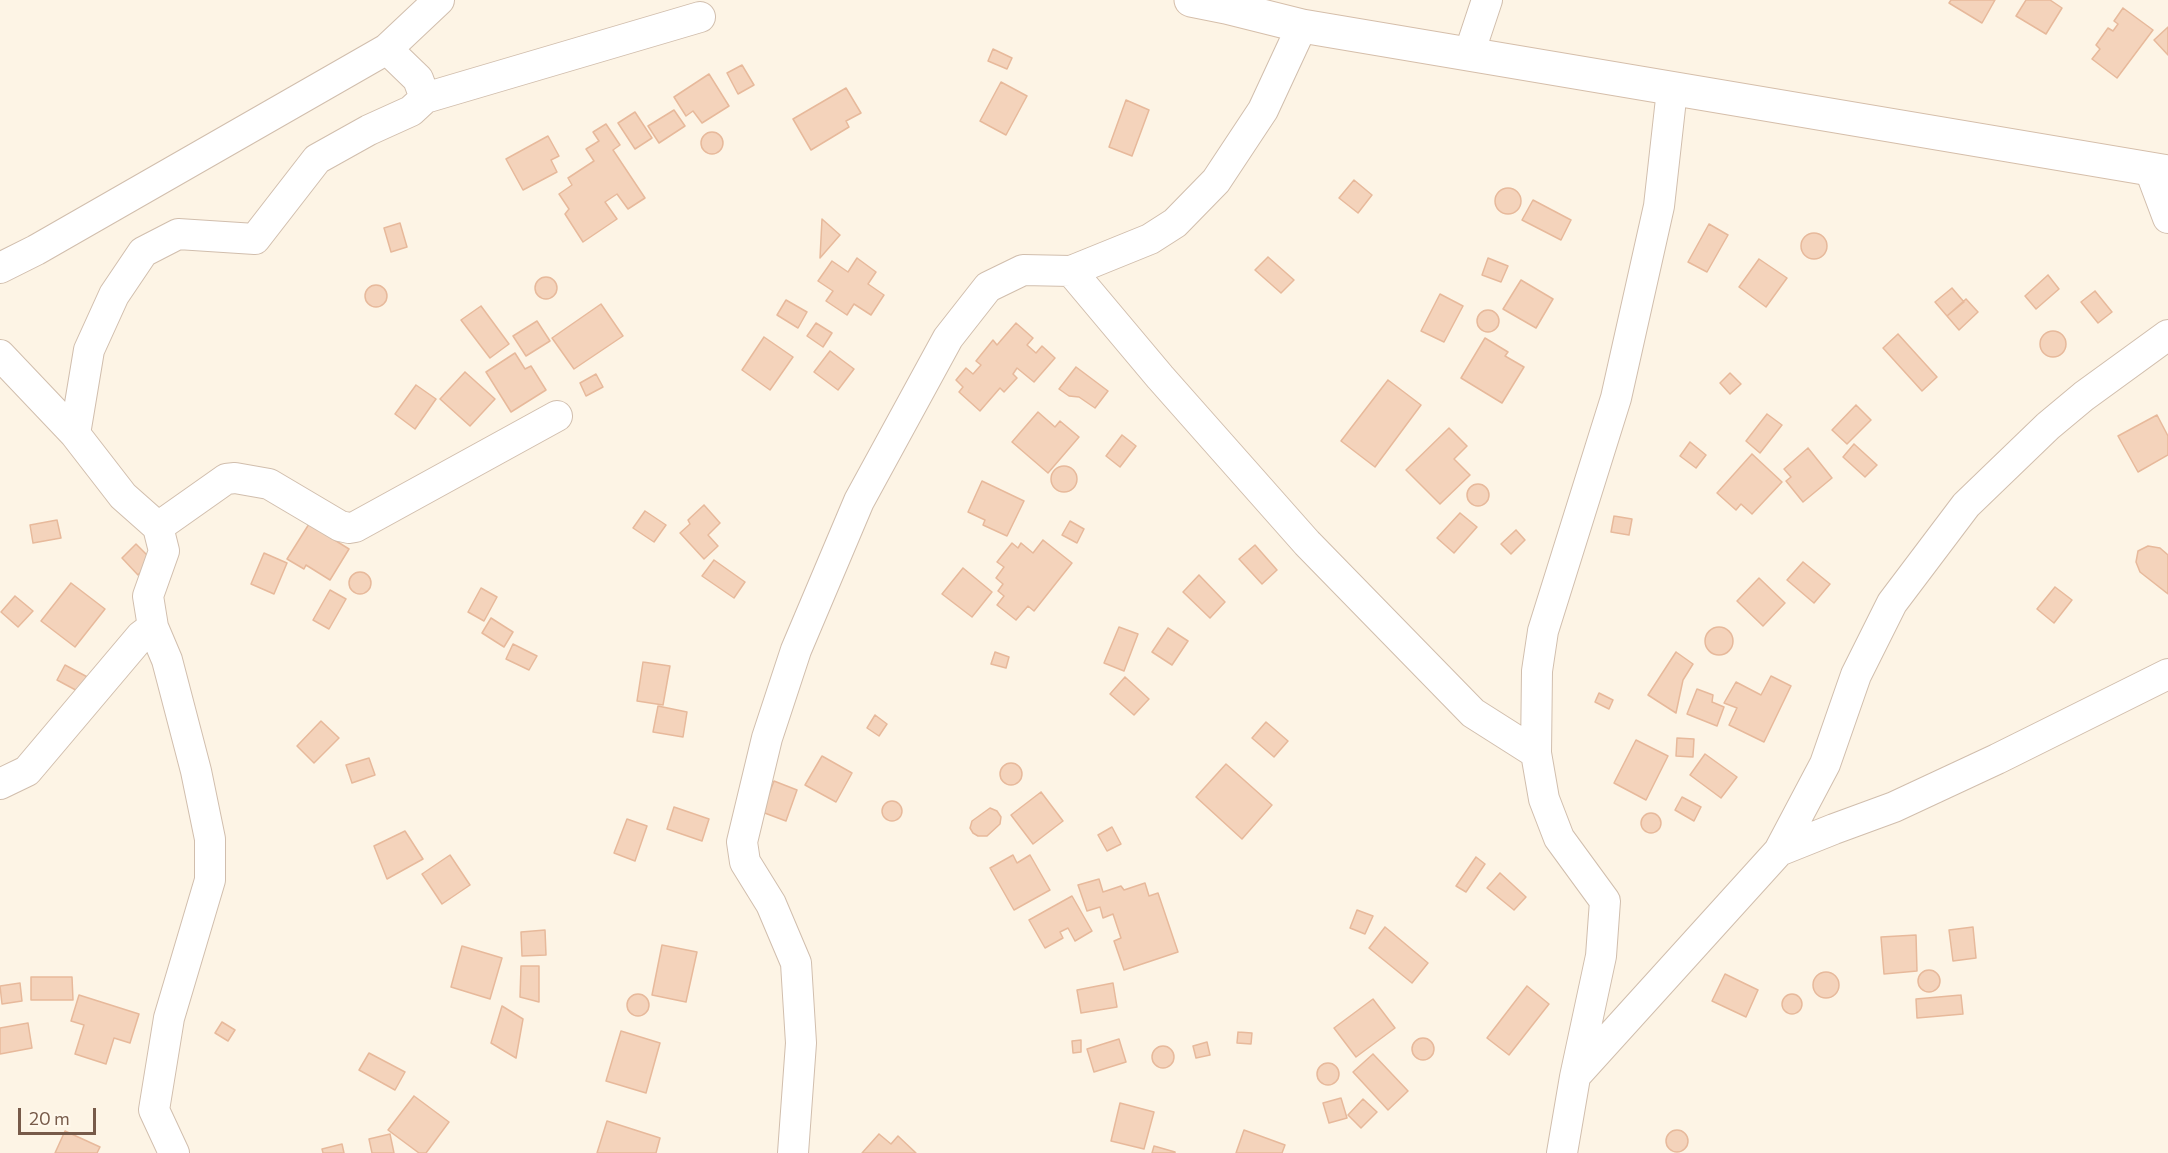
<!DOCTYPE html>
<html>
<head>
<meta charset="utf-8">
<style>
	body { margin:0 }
	#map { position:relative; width:2168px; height:1153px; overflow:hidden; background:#fdf4e5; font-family:Commissioner,sans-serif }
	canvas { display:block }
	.scale { position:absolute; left:18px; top:1108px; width:78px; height:27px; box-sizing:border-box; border:3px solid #775a49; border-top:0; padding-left:8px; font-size:18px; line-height:21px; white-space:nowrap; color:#775a49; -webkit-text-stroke:4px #fff8ec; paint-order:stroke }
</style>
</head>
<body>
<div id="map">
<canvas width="2168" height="1153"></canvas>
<div class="scale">20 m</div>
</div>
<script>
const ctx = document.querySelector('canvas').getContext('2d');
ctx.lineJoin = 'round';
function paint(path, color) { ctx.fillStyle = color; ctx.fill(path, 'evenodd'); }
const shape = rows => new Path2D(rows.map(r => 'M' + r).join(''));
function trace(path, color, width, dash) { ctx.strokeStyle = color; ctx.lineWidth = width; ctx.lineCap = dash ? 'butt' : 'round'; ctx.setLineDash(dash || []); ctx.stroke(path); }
const building = shape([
	[1951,0,1995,0,1982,23,1949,3,1951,0],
	[2026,0,2050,0,2062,8,2046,34,2016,16,2026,0],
	[2123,8,2153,30,2117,78,2092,59,2100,49,2096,45,2108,28,2113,31,2118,24,2114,21,2123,8],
	[2168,27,2168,55,2154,40,2168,27],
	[993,49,1012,58,1007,69,988,61,993,49],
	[742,65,754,85,738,94,727,73,742,65],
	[709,74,729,106,702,123,693,111,686,116,674,97,709,74],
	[1001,82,1027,96,1006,135,980,121,1001,82],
	[846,88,861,113,846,121,849,127,811,150,793,119,846,88],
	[1126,100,1149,110,1132,156,1109,147,1126,100],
	[674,110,685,126,659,143,648,126,674,110],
	[635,112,652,138,635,149,618,123,635,112],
	[606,124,620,145,613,150,645,198,628,209,617,194,605,202,617,219,583,242,565,214,569,209,559,194,572,185,568,178,594,161,586,149,599,141,593,132,606,124],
	'701 143a11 11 0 1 1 22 0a11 11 0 1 1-22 0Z',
	[548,136,559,156,551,160,557,172,523,190,506,159,548,136],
	[1354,180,1372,195,1358,213,1339,198,1354,180],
	'1495 201a13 13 0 1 1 26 0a13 13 0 1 1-26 0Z',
	[1533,200,1571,220,1561,240,1522,220,1533,200],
	[822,219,840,235,820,258,822,219],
	[400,223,407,247,391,252,384,228,400,223],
	[1709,224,1728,235,1707,272,1688,262,1709,224],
	'1801 246a13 13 0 1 1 26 0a13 13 0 1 1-26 0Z',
	[1268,257,1294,280,1281,293,1255,270,1268,257],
	[857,258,876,272,868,284,884,295,871,315,854,304,847,315,826,301,833,291,818,281,832,261,848,272,857,258],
	[1488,258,1508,266,1501,282,1482,275,1488,258],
	[1759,259,1787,278,1766,307,1739,287,1759,259],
	[2048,275,2059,289,2036,309,2025,296,2048,275],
	'535 288a11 11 0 1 1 22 0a11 11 0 1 1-22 0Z',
	[1521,280,1553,299,1536,328,1503,309,1521,280],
	'365 296a11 11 0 1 1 22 0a11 11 0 1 1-22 0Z',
	[1952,288,1964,302,1947,316,1935,302,1952,288],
	[2095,291,2112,312,2098,323,2081,302,2095,291],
	[1440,294,1463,306,1444,342,1421,331,1440,294],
	[1966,299,1978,312,1959,330,1947,316,1966,299],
	[786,300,807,312,798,328,777,315,786,300],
	[601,304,623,336,574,369,552,338,601,304],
	[481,306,509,344,490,358,461,320,481,306],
	'1477 321a11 11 0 1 1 22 0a11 11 0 1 1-22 0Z',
	[537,321,550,341,526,356,513,336,537,321],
	[816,323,832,333,823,347,807,336,816,323],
	[1016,323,1033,338,1027,345,1036,353,1042,346,1055,358,1034,382,1017,368,1013,374,1017,378,1004,392,1000,388,980,411,959,392,963,387,956,380,966,368,973,374,981,365,976,361,993,340,997,345,1016,323],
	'2040 344a13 13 0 1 1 26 0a13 13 0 1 1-26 0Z',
	[1898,334,1937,377,1922,391,1883,348,1898,334],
	[764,337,793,357,770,390,742,370,764,337],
	[1485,338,1508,352,1505,356,1524,367,1502,403,1461,378,1485,338],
	[830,351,854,369,838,390,814,372,830,351],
	[515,353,525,369,531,366,546,390,511,412,486,372,515,353],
	[1076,367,1108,391,1095,408,1079,397,1069,396,1059,389,1076,367],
	[465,372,495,399,470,426,440,399,465,372],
	[1730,373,1741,384,1730,394,1720,383,1730,373],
	[596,374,603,387,586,396,580,383,596,374],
	[1388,380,1421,405,1375,467,1341,441,1388,380],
	[416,385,436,399,415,429,395,414,416,385],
	[1856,405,1871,420,1847,444,1832,430,1856,405],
	[1038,412,1055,427,1060,421,1079,437,1048,473,1012,442,1038,412],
	[1767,414,1782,425,1760,453,1746,441,1767,414],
	[2157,415,2168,436,2168,455,2138,472,2118,436,2157,415],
	[1449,428,1467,446,1454,459,1470,475,1440,504,1406,470,1449,428],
	[1122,435,1136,446,1120,467,1106,456,1122,435],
	[1690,442,1706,455,1696,468,1680,456,1690,442],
	[1854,444,1877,465,1865,477,1843,457,1854,444],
	[1808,448,1832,478,1803,502,1786,481,1791,477,1784,469,1808,448],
	[1752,454,1782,482,1752,514,1741,504,1736,510,1717,493,1752,454],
	'1051 479a13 13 0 1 1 26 0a13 13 0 1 1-26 0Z',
	[982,481,1024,501,1007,536,983,525,985,520,968,512,982,481],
	'1467 495a11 11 0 1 1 22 0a11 11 0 1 1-22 0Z',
	[704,505,720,523,708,535,718,546,704,559,680,533,690,524,688,520,704,505],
	[645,511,666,525,654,542,633,528,645,511],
	[1460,513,1477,527,1454,553,1437,538,1460,513],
	[1614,516,1632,519,1629,535,1611,532,1614,516],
	[57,520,61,538,33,543,30,525,57,520],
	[1070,521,1084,529,1077,543,1062,535,1070,521],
	[309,524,349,549,330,580,306,565,304,569,287,559,309,524],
	[1516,530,1525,540,1511,554,1501,544,1516,530],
	[1043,540,1072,563,1034,611,1028,606,1016,620,997,605,1004,596,998,591,1003,584,996,578,1004,567,997,562,1012,543,1018,548,1021,543,1033,553,1043,540],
	[136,544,152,560,138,575,122,558,136,544],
	[1255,545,1277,570,1262,584,1239,559,1255,545],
	[2148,546,2160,548,2168,555,2168,594,2140,572,2136,562,2138,551,2148,546],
	[264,553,287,563,274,594,251,584,264,553],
	[714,560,745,582,734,598,702,576,714,560],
	[1803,562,1830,584,1814,603,1787,580,1803,562],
	[963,568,992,592,972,617,942,594,963,568],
	'349 583a11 11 0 1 1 22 0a11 11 0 1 1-22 0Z',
	[1199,575,1225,602,1210,618,1183,592,1199,575],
	[1759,578,1785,603,1763,626,1737,601,1759,578],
	[71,583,105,609,75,647,41,621,71,583],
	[2055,587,2072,600,2054,623,2037,609,2055,587],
	[481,588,497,597,484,621,468,612,481,588],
	[330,590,346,599,329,629,313,620,330,590],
	[15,596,33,611,18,627,1,612,15,596],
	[491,618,513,632,504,647,482,633,491,618],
	[1119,627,1138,634,1124,671,1104,663,1119,627],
	'1705 641a14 14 0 1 1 28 0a14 14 0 1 1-28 0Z',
	[1168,628,1188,641,1172,665,1152,652,1168,628],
	[513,644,537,656,529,670,506,659,513,644],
	[995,652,1009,657,1006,668,991,664,995,652],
	[1676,652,1693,664,1683,680,1676,713,1648,695,1676,652],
	[643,662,670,666,663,705,637,701,643,662],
	[65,665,93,680,85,695,57,680,65,665],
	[1771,676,1791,686,1764,742,1729,725,1737,708,1724,703,1736,682,1761,695,1771,676],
	[1125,677,1149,699,1134,715,1110,694,1125,677],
	[1697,689,1713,695,1712,702,1724,707,1717,726,1687,714,1697,689],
	[1599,693,1613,700,1609,709,1595,702,1599,693],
	[658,706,687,712,683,737,653,732,658,706],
	[875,715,887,724,879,736,867,728,875,715],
	[321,721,339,738,314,763,297,746,321,721],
	[1266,722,1288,741,1274,757,1252,738,1266,722],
	[1677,738,1694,739,1693,757,1676,756,1677,738],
	[1636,740,1668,756,1646,800,1614,783,1636,740],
	[1705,754,1737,777,1721,798,1690,775,1705,754],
	[822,756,852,773,836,802,805,785,822,756],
	[369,758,375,775,352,783,346,765,369,758],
	'1000 774a11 11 0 1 1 22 0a11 11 0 1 1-22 0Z',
	[1226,764,1272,805,1242,839,1196,797,1226,764],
	[774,781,797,790,786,821,762,812,774,781],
	[1041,792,1063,821,1033,844,1011,815,1041,792],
	[1682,797,1701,807,1694,821,1675,810,1682,797],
	'882 811a10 10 0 1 1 20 0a10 10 0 1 1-20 0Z',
	[674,807,709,819,702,841,667,829,674,807],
	[990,808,997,811,1001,817,1000,824,987,836,978,836,973,833,970,828,972,821,990,808],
	'1641 823a10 10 0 1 1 20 0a10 10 0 1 1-20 0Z',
	[627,819,647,826,635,861,614,853,627,819],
	[1112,827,1121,844,1107,851,1098,835,1112,827],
	[405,831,423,859,387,879,374,846,405,831],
	[450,855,470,885,442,904,422,874,450,855],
	[1013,855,1017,863,1030,855,1050,890,1014,910,990,868,1013,855],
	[1476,857,1485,864,1466,892,1456,886,1476,857],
	[1500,873,1526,897,1514,910,1487,888,1500,873],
	[1099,879,1103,892,1121,886,1124,890,1145,883,1149,896,1158,893,1178,952,1124,970,1114,941,1121,938,1113,914,1103,918,1100,907,1087,911,1078,885,1099,879],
	[1072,896,1092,931,1075,941,1068,928,1060,932,1063,938,1045,948,1029,920,1072,896],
	[1357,910,1373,916,1365,934,1350,928,1357,910],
	[1385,927,1428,963,1412,983,1369,948,1385,927],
	[1973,927,1976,958,1953,961,1949,930,1973,927],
	[545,930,546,955,522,956,521,932,545,930],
	[1916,935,1917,971,1884,974,1881,937,1916,935],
	[662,945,697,952,686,1002,652,995,662,945],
	[462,946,502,958,490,999,451,987,462,946],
	[521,966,539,966,539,1002,520,997,521,966],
	'1918 981a11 11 0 1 1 22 0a11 11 0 1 1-22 0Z',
	'1813 985a13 13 0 1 1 26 0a13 13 0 1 1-26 0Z',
	[1725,974,1758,990,1746,1017,1712,1001,1725,974],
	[31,977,72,977,73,1000,31,1000,31,977],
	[20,983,22,1001,2,1004,0,986,20,983],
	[1113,983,1117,1007,1081,1013,1077,990,1113,983],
	[1527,986,1549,1004,1509,1055,1487,1038,1527,986],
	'627 1005a11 11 0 1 1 22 0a11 11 0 1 1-22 0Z',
	'1782 1004a10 10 0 1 1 20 0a10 10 0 1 1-20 0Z',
	[79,995,139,1014,130,1043,114,1038,106,1064,75,1054,84,1025,71,1021,79,995],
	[1961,995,1963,1014,1917,1018,1916,999,1961,995],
	[1373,999,1395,1028,1356,1057,1334,1028,1373,999],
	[502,1006,523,1019,516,1058,491,1043,502,1006],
	[222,1022,235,1030,228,1041,215,1033,222,1022],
	[28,1023,32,1048,0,1054,0,1028,28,1023],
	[621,1031,660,1043,646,1093,606,1081,621,1031],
	[1238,1032,1252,1033,1251,1044,1237,1043,1238,1032],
	'1412 1049a11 11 0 1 1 22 0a11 11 0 1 1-22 0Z',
	[1119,1039,1126,1062,1094,1072,1087,1049,1119,1039],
	[1081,1040,1081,1052,1073,1053,1072,1041,1081,1040],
	[1207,1042,1210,1055,1196,1058,1193,1046,1207,1042],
	'1152 1057a11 11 0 1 1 22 0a11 11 0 1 1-22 0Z',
	[369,1053,405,1072,395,1090,359,1070,369,1053],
	[1373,1054,1408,1091,1388,1110,1353,1072,1373,1054],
	'1317 1074a11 11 0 1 1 22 0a11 11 0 1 1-22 0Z',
	[414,1096,449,1122,426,1153,419,1153,388,1130,414,1096],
	[1341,1098,1347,1118,1329,1123,1323,1103,1341,1098],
	[1363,1099,1377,1112,1361,1128,1348,1115,1363,1099],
	[1120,1103,1154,1112,1144,1149,1111,1141,1120,1103],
	[607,1121,660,1138,656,1153,597,1153,607,1121],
	[1244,1130,1285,1145,1282,1153,1236,1153,1244,1130],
	'1666 1141a11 11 0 1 1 22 0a11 11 0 1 1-22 0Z',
	[65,1131,100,1147,97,1153,55,1153,65,1131],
	[390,1134,394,1153,372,1153,369,1139,390,1134],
	[879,1134,891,1144,898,1136,916,1153,862,1153,879,1134],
	[342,1144,344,1153,323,1153,322,1149,342,1144],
	[1154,1146,1175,1152,1175,1153,1152,1153,1154,1146]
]);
paint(building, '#f4d3bb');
trace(building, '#e7b99b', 1.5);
const street = shape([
	[1469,54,1487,0],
	[425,98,700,17],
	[2150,170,2168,218],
	[0,268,36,250,387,49],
	[1071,271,1160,377,1307,543,1473,713,1536,753],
	[0,355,75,434,123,496,158,527,164,551,148,596,153,627,167,660,196,771,210,839,210,880,169,1018,154,1110,174,1153],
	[75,434,89,350,114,295,143,252,178,234,255,239,317,159,369,130,411,111,425,98,418,79,387,49,439,0],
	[158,527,226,479,235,478,269,484,340,526,349,528,355,527,557,416],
	[0,784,27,771,141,636,153,627],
	[1779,851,1834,829,1894,807,1997,759,2168,674],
	[1577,1074,1779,851,1825,764,1856,675,1892,603,1966,505,2048,426,2084,396,2168,335],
	[793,1153,801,1043,796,963,771,904,745,862,742,842,767,738,796,650,859,501,948,338,988,287,1023,270,1071,271,1150,239,1175,223,1216,181,1263,110,1302,26],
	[1562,1153,1575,1077,1601,956,1605,901,1559,838,1544,799,1536,753,1537,671,1543,631,1616,398,1659,206,1672,90]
]);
const secondary = shape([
	[1191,0,1226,7,1302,26,2168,172]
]);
trace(street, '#d1bead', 32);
trace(secondary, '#d5beaa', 35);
trace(street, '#fff', 30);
trace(secondary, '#fff', 33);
</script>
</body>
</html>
